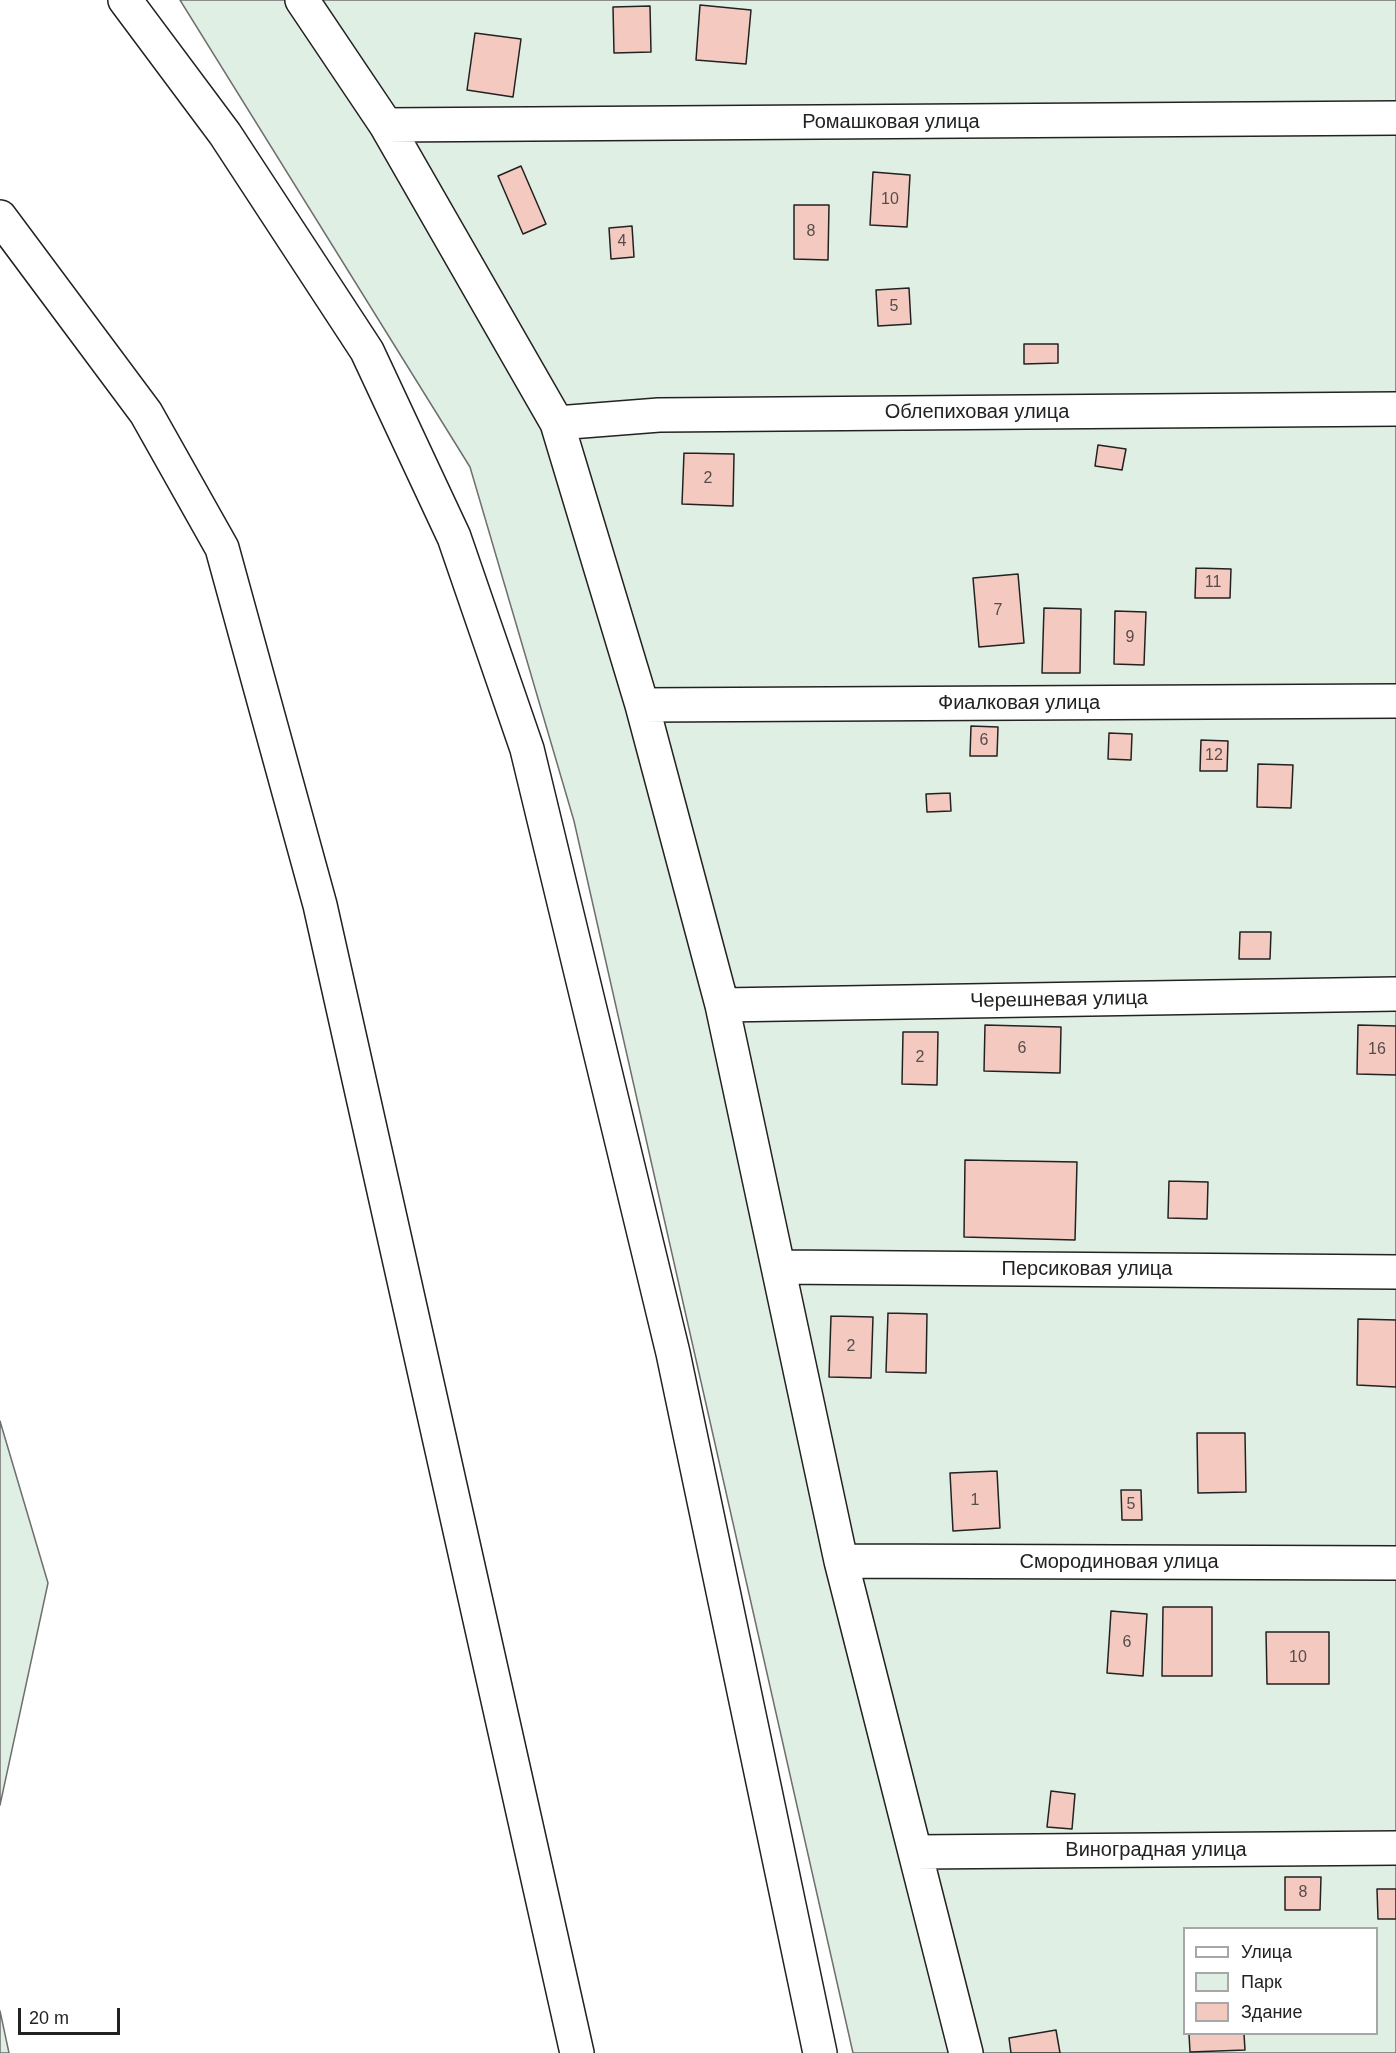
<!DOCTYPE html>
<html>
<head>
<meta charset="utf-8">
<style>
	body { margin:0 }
	#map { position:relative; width:1396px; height:2053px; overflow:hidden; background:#fff; font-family:Helvetica,sans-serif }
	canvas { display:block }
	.legend { position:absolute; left:1183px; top:1927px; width:195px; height:108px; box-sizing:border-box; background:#fff; border:2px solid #a7a7a7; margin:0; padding:8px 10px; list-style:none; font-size:18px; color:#222 }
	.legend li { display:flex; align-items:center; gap:12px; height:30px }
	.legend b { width:30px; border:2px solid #a7a7a7 }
	.scale { position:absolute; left:18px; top:2008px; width:102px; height:27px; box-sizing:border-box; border:3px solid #222; border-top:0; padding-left:8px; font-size:18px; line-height:21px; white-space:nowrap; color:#222; -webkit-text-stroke:4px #fff; paint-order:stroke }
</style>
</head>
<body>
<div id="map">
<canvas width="1396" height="2053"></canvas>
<ul class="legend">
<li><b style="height:8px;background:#fff"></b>Улица</li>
<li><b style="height:16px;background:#e0efe3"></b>Парк</li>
<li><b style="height:16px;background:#f3c9c0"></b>Здание</li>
</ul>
<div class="scale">20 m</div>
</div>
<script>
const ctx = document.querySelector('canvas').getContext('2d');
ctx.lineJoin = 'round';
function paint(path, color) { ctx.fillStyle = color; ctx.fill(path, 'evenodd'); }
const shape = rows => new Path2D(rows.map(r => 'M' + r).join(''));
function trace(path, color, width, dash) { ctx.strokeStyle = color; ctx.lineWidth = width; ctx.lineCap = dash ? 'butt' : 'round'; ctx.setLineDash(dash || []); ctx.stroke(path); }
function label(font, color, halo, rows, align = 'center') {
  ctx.font = font + ' Helvetica,sans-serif'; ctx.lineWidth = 4.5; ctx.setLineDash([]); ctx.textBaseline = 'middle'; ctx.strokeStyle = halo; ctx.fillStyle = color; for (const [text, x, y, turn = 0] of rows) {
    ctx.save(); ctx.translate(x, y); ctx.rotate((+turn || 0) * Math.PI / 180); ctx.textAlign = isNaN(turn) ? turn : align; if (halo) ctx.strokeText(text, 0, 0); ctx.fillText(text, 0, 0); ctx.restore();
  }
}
const green = shape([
	[180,0,1396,0,1396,2053,853,2053,574,821,470,467,180,0],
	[1184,1928,1376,1928,1376,2034,1184,2034,1184,1928],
	[0,1421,48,1583,0,1805,0,1421],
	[0,2011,9,2053,0,2053,0,2011]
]);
paint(green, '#e0efe3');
trace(green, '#6f6f6f', 1.5);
const building = shape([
	[700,5,751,10,746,64,696,60,700,5],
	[650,6,651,52,614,53,613,7,650,6],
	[475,33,521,39,513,97,467,90,475,33],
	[521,166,546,224,523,234,498,176,521,166],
	[873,172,910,175,907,227,870,225,873,172],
	[794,205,829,205,828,260,794,259,794,205],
	[632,226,634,257,611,259,609,228,632,226],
	[909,288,911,324,878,326,876,290,909,288],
	[1024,344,1058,344,1058,363,1024,364,1024,344],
	[1098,445,1126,449,1122,470,1095,466,1098,445],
	[684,453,734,454,733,506,682,504,684,453],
	[1196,568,1231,569,1230,598,1195,598,1196,568],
	[1018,574,1024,643,979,647,973,578,1018,574],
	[1044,608,1081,609,1080,673,1042,673,1044,608],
	[1115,611,1146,612,1144,665,1114,664,1115,611],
	[971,726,998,727,997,756,970,756,971,726],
	[1109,733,1132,734,1131,760,1108,759,1109,733],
	[1201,740,1228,741,1227,771,1200,771,1201,740],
	[1258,764,1293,765,1291,808,1257,807,1258,764],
	[950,793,951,811,927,812,926,794,950,793],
	[1240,932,1271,932,1270,959,1239,959,1240,932],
	[985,1025,1061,1027,1060,1073,984,1071,985,1025],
	[1358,1025,1396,1026,1396,1075,1357,1074,1358,1025],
	[903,1032,938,1032,937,1085,902,1084,903,1032],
	[965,1160,1077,1162,1075,1240,964,1237,965,1160],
	[1169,1181,1208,1182,1207,1219,1168,1218,1169,1181],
	[888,1313,927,1314,926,1373,886,1372,888,1313],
	[831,1316,873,1317,871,1378,829,1377,831,1316],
	[1358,1319,1396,1320,1396,1387,1357,1385,1358,1319],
	[1197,1433,1245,1433,1246,1492,1198,1493,1197,1433],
	[997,1471,1000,1528,953,1531,950,1473,997,1471],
	[1121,1490,1141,1490,1142,1520,1122,1520,1121,1490],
	[1163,1607,1212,1607,1212,1676,1162,1676,1163,1607],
	[1111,1611,1147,1614,1143,1676,1107,1673,1111,1611],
	[1266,1632,1329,1632,1329,1684,1267,1684,1266,1632],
	[1051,1791,1075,1794,1072,1829,1047,1827,1051,1791],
	[1285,1877,1321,1877,1320,1910,1285,1910,1285,1877],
	[1377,1889,1396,1889,1396,1919,1378,1919,1377,1889],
	[1056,2030,1060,2053,1011,2053,1009,2038,1056,2030],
	[1189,2034,1244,2034,1245,2050,1190,2052,1189,2034]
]);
paint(building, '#f3c9c0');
trace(building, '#222', 1.5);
const minor = shape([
	[125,0,225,134,367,351,454,537,527,749,673,1353,820,2053],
	[302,0,386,125,557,423,642,705,722,1005,841,1561,966,2053],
	[386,125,1396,118],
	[0,217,146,413,222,548,320,905,577,2053],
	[557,423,659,415,1396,409],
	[642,705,1396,701],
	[722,1005,1396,994],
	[778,1267,1396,1272],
	[841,1561,1396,1563],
	[916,1852,1396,1848]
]);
trace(minor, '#222', 36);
trace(minor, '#fff', 33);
label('16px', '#564c4a', null, [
	["10",890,200],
	["8",811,232],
	["4",622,242],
	["5",894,307],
	["2",708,479],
	["11",1213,583],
	["7",998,611],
	["9",1130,638],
	["6",984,741],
	["12",1214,756],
	["6",1022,1049],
	["16",1377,1050],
	["2",920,1058],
	["2",851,1347],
	["1",975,1501],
	["5",1131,1505],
	["6",1127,1643],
	["10",1298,1658],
	["8",1303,1893]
]);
label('20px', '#222', '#fff', [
	["Ромашковая улица",891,122],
	["Облепиховая улица",977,412],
	["Фиалковая улица",1019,703],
	["Черешневая улица",1059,1000,-1],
	["Персиковая улица",1087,1269],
	["Смородиновая улица",1119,1562],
	["Виноградная улица",1156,1850]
]);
</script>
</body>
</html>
